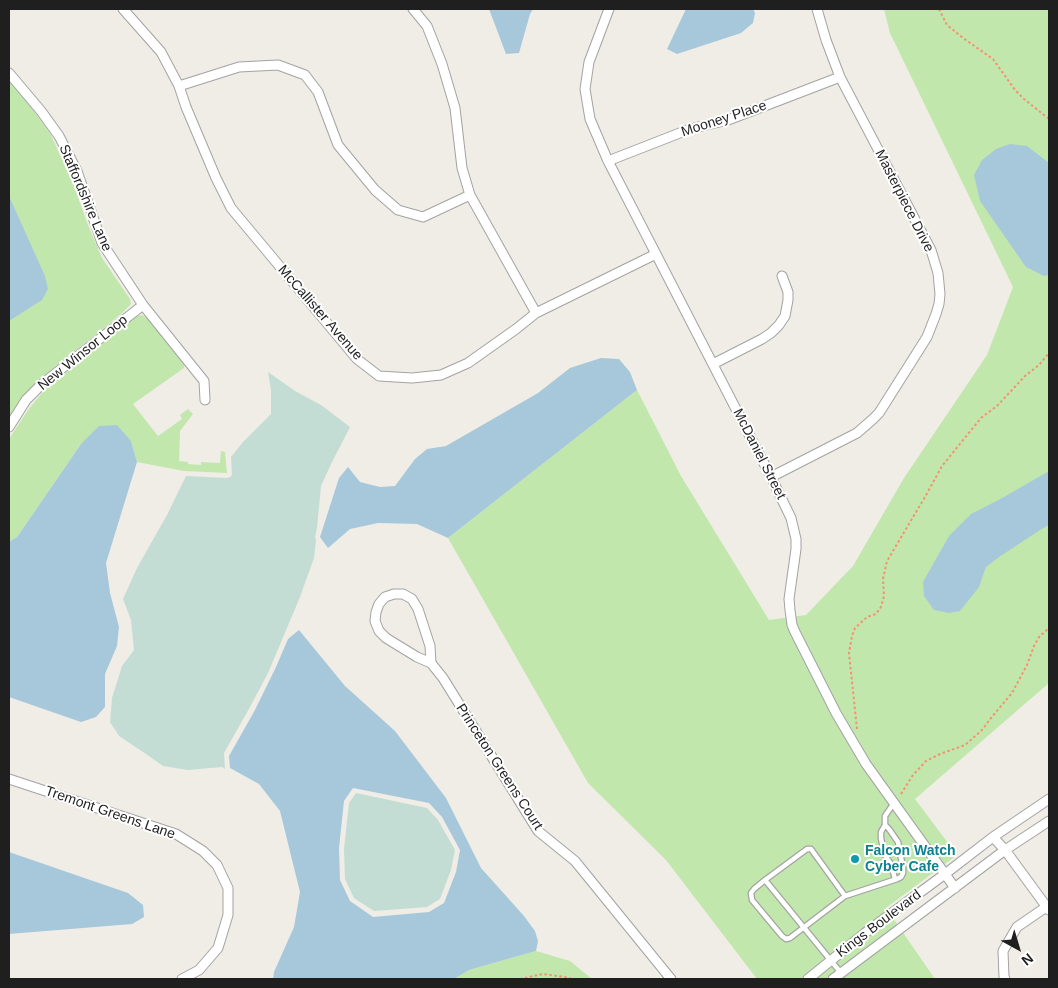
<!DOCTYPE html>
<html>
<head>
<meta charset="utf-8">
<style>
	body { margin:0 }
	#map { position:relative; width:1058px; height:988px; overflow:hidden; background:#efede5; font-family:Arial,sans-serif }
	canvas { display:block }
	.frame { position:absolute; inset:0; border:10px solid #1f1f1f; pointer-events:none }
	.north { position:absolute; left:993px; top:923px; width:50px; height:50px; -webkit-text-stroke:4px #fff; paint-order:stroke; rotate:141deg; font-size:14px; font-weight:700; line-height:20px; text-align:center; color:#1f1f1f }
	.north::after { content:''; display:block; margin:auto; width:18px; height:22px; background:#1f1f1f; clip-path:polygon(50% 0,100% 100%,50% 72%,0 100%) }
</style>
</head>
<body>
<div id="map">
<canvas width="1058" height="988"></canvas>
<div class="frame"></div>
<div class="north">N</div>
</div>
<script>
const ctx = document.querySelector('canvas').getContext('2d');
ctx.lineJoin = 'round';
function paint(path, color) { ctx.fillStyle = color; ctx.fill(path, 'evenodd'); }
const shape = rows => new Path2D(rows.map(r => 'M' + r).join(''));
function trace(path, color, width, dash) { ctx.strokeStyle = color; ctx.lineWidth = width; ctx.lineCap = dash ? 'butt' : 'round'; ctx.setLineDash(dash || []); ctx.stroke(path); }
function label(font, color, halo, rows, align = 'center') {
  ctx.font = font + ' Arial,sans-serif'; ctx.lineWidth = 4; ctx.setLineDash([]); ctx.textBaseline = 'middle'; ctx.strokeStyle = halo; ctx.fillStyle = color; for (const [text, x, y, turn = 0] of rows) {
    ctx.save(); ctx.translate(x, y); ctx.rotate((+turn || 0) * Math.PI / 180); ctx.textAlign = isNaN(turn) ? turn : align; if (halo) ctx.strokeText(text, 0, 0); ctx.fillText(text, 0, 0); ctx.restore();
  }
}
paint(shape([
	[884,9,1049,9,1049,683,915,799,957,855,886,908,935,979,757,979,666,860,588,783,448,538,637,390,681,476,769,620,806,615,853,566,904,478,987,355,1013,287,890,33],
	[9,80,22,94,51,135,74,186,88,225,102,258,130,299,131,304,122,313,103,329,62,361,39,380,21,401,9,419],
	[142,315,148,319,185,364,184,368,133,404,158,436,182,419,180,415,188,409,193,414,180,431,179,461,188,462,188,464,201,465,201,462,220,463,221,451,225,452,227,473,184,471,137,462,131,441,81,444,17,537,9,542,9,439,28,410,41,394,55,381,101,345,134,317],
	[536,951,570,961,592,979,454,979,469,970]
]), '#c2e7ad');
paint(shape([
	[268,372,295,391,321,405,350,427,331,464,321,486,317,528,315,537,316,540,314,558,300,597,268,673,250,707,224,753,225,769,222,767,188,770,163,766,146,754,119,736,110,722,112,698,122,666,134,650,131,620,123,599,137,568,167,515,186,476,227,478,230,477,232,475,231,457,243,442,271,414,271,390],
	[356,793,427,808,438,820,455,850,451,870,440,899,427,907,374,911,354,898,345,879,344,849,349,803]
]), '#c3ddd4');
paint(shape([
	[489,9,533,9,530,14,519,53,506,54],
	[686,9,753,9,755,13,753,23,741,33,677,54,667,49],
	[1010,144,1027,146,1049,163,1049,275,1044,276,1026,267,980,201,974,175,982,160,996,149],
	[9,196,45,276,48,289,42,300,9,321],
	[601,358,619,359,630,372,637,390,448,538,417,524,378,523,350,529,328,548,320,537,339,478,348,467,360,482,380,487,395,486,415,459,427,449,446,446,538,393,570,368],
	[117,425,131,441,137,462,106,563,110,593,119,627,117,646,105,674,105,707,96,717,81,722,9,697,9,542,17,537,81,444,99,426],
	[1049,471,1049,525,1040,530,999,557,986,567,979,587,960,611,949,613,934,610,924,596,923,582,949,536,971,514,1004,497],
	[299,630,345,686,395,731,446,798,481,868,524,916,535,931,538,941,536,951,469,970,454,979,273,979,274,972,294,927,300,892,280,811,259,784,230,768,229,756,255,710,276,667,288,639],
	[353,788,429,803,442,817,460,850,456,872,444,903,429,912,373,917,350,901,340,880,339,848,344,801],
	[9,852,128,893,143,905,144,917,132,924,9,934]
]), '#a7c8db');
const service = shape([
	[885,825,885,816,894,803],
	[765,880,754,889,751,893,752,900,782,936,786,939,790,938,845,896,897,879,901,877,903,873,903,868,898,842,889,829,885,825,881,832,881,838,884,854,891,864,895,879],
	[841,973,765,880,807,849,811,849,845,896]
]);
const minor = shape([
	[123,9,161,52,179,86,186,107,216,178,231,208,357,359,379,376,412,378,441,375,468,363,516,329,536,313,656,254],
	[413,9,427,26,442,64,455,108,462,168,470,195,536,313],
	[609,9,589,62,585,89,590,119,608,161,771,477,791,518,796,539,796,549,789,599,790,610,792,625,795,632,836,713,866,764,955,888],
	[9,73,41,111,59,136,77,171,102,243,143,305,204,381,205,400],
	[179,86,239,67,278,65,305,75,318,92,338,145,375,190,398,210,423,217,470,195],
	[608,161,690,129,728,120,840,77],
	[713,364,762,339,771,333,779,325,785,316,788,300,788,292,782,276],
	[9,427,26,400,42,384,143,305],
	[771,477,857,433,873,419,879,413,927,337,936,314,939,304,940,294,938,273,931,250,840,77,826,40,817,9],
	[431,663,430,646,418,609,412,599,403,594,394,594,385,597,379,604,376,612,375,621,379,631,386,638,417,657,431,663,443,678,538,831,575,861,671,979],
	[9,779,176,834,203,851,217,865,228,888,228,915,218,948,199,970,182,979],
	[993,837,1005,850,1049,910],
	[808,979,865,933,945,874,993,837,1049,799],
	[833,979,1005,850,1049,821],
	[1005,979,1004,977,1003,951,1017,927,1049,905]
]);
trace(service, '#a3a3a3', 7);
trace(minor, '#a3a3a3', 11);
trace(shape([
	[939,9,947,25,963,38,993,59,1015,90,1024,99,1049,119],
	[857,729,849,653,852,636,855,628,867,617,876,614,881,607,884,596,883,579,887,561,925,497,942,466,981,418,997,406,1025,376,1039,365,1049,353],
	[901,794,913,775,926,761,940,754,965,745,982,730,991,718,1012,693,1027,665,1034,646,1039,637,1049,628],
	[520,979,543,974,565,977,572,979]
]), '#f49171', 2, [2.5, 2.5]);
trace(service, '#fff', 4.5);
trace(minor, '#fff', 9);
for (const [x, y, r, color] of [
	[855,859,5,"#0f9aa8"]
]) { const dot = new Path2D(); dot.arc(x, y, r, 0, 2 * Math.PI); ctx.fillStyle = color; ctx.fill(dot); trace(dot, '#fff', 2); }
label('14px', '#1f1f1f', '#fff', [
	["Mooney Place",724,119,-18],
	["Staffordshire Lane",85,198,67],
	["Masterpiece Drive",904,201,63],
	["McCallister Avenue",320,313,49],
	["New Winsor Loop",83,353,-39],
	["McDaniel Street",759,454,63],
	["Princeton Greens Court",499,767,57],
	["Tremont Greens Lane",110,813,19],
	["Kings Boulevard",879,924,-37]
]);
label('bold 14px', '#0d838f', '#fff', [
	["Falcon Watch",865,851],
	["Cyber Cafe",865,867]
], 'left');
</script>
</body>
</html>
